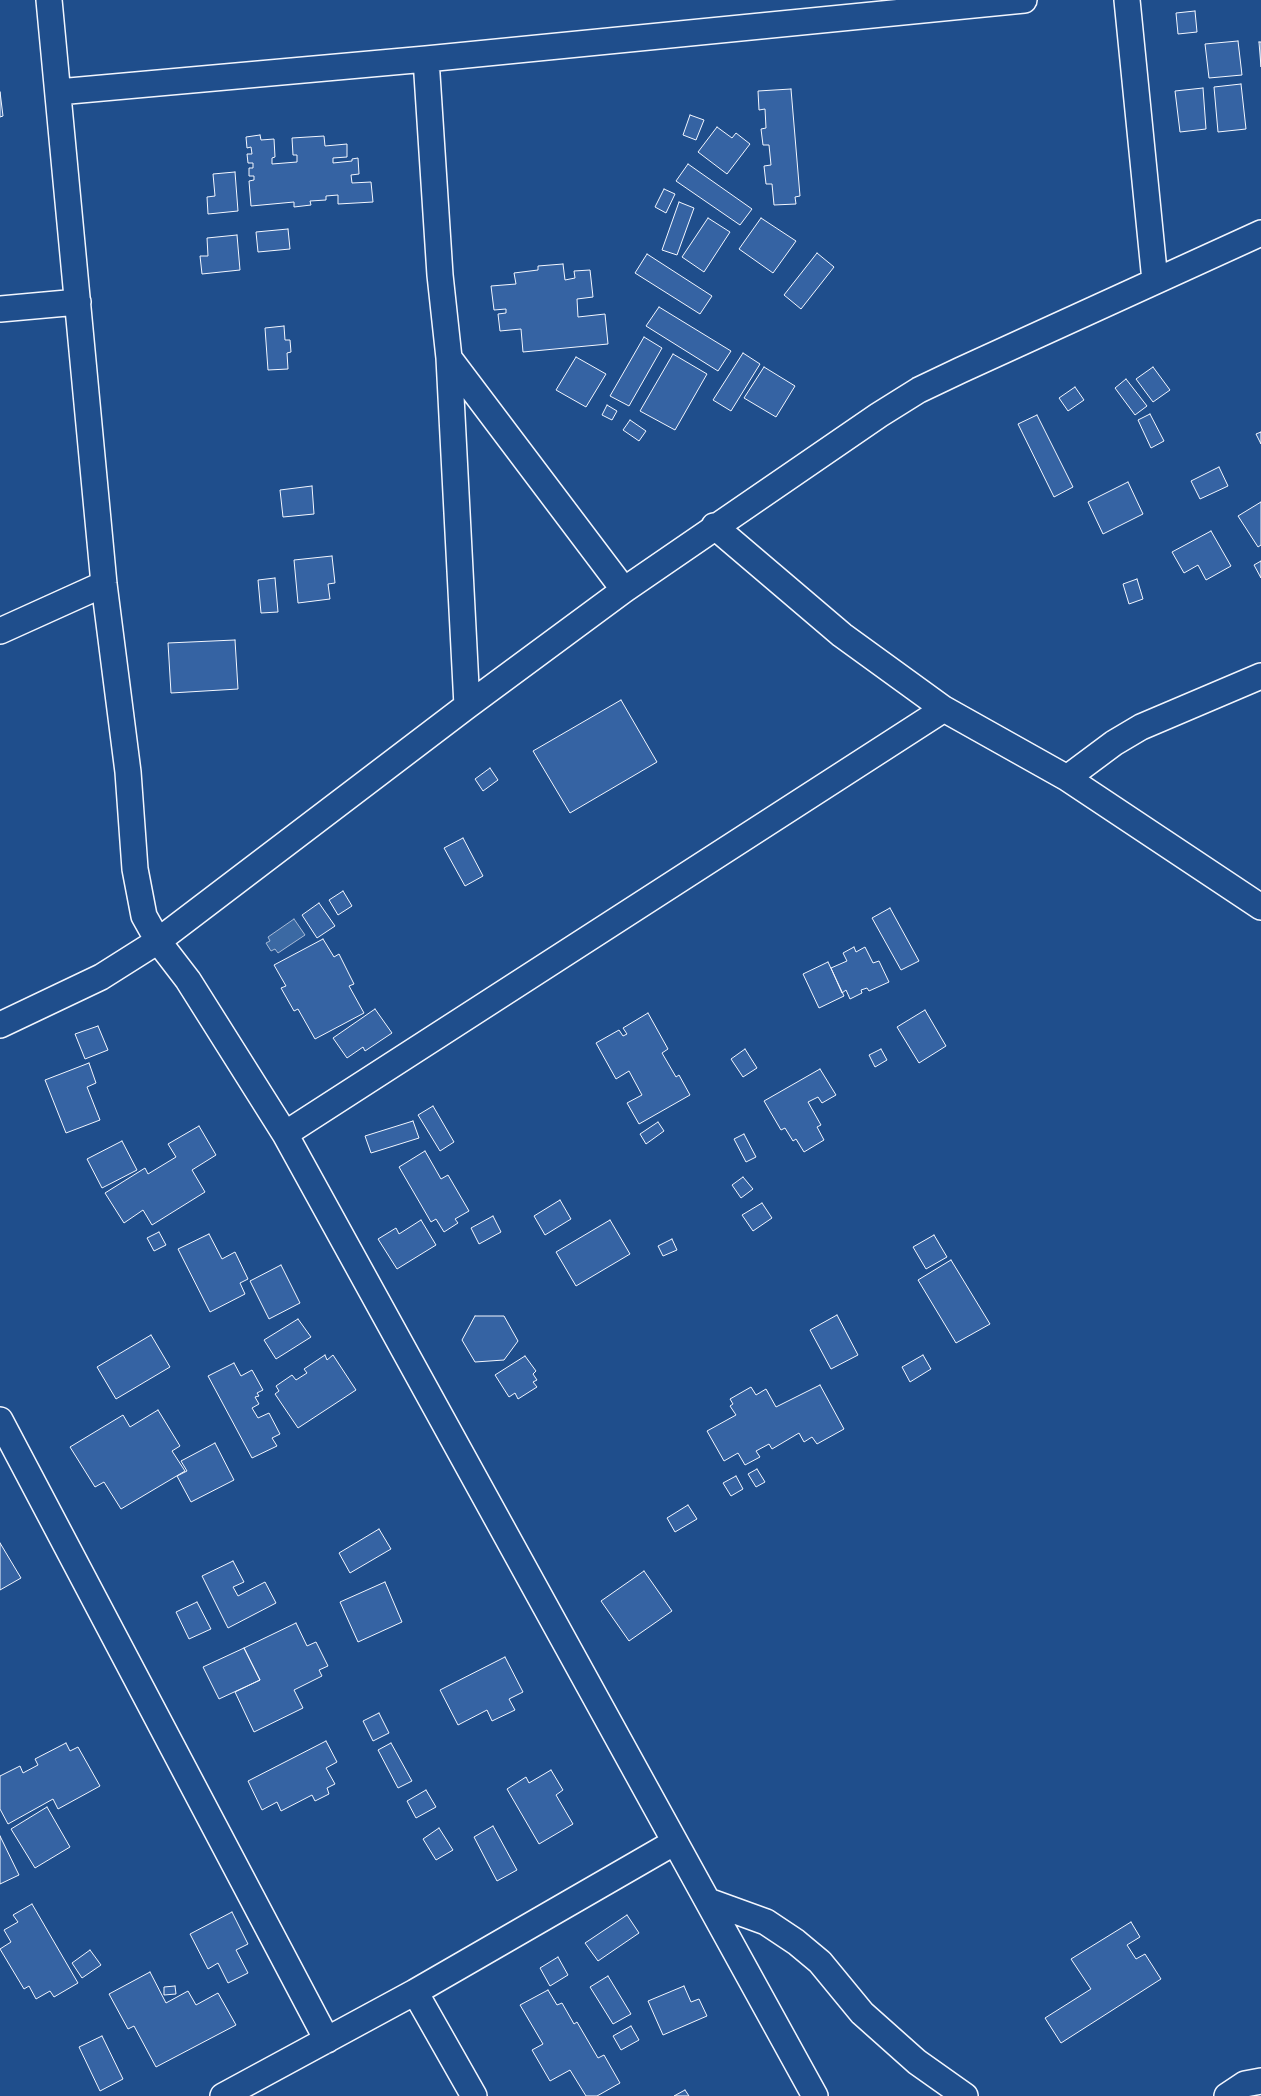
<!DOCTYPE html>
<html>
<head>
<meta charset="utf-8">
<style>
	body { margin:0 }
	canvas { display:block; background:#1f4e8c }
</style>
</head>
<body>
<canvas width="1261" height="2096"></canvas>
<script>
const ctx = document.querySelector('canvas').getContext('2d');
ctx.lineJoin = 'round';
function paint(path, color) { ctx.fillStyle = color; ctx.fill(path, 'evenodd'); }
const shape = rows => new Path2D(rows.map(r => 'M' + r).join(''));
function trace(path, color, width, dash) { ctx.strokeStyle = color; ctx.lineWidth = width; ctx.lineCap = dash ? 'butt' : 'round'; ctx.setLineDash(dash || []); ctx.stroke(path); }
const water = shape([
	[294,919,305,935,278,953,275,949,271,951,266,943,270,941,268,937,294,919]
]);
paint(water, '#3b69a3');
trace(water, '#a8bbd7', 1);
const building = shape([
	[1195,11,1197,32,1178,34,1176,13,1195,11],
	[1238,41,1242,75,1209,78,1205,44,1238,41],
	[1259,42,1261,42,1261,67,1259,42],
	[1241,84,1246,129,1218,132,1214,87,1241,84],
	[1203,88,1206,129,1180,132,1175,91,1203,88],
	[791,89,800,196,795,197,796,204,774,205,772,184,766,184,764,166,771,165,769,145,763,145,761,129,766,128,765,109,759,110,758,91,791,89],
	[0,92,3,116,0,117,0,92],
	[690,115,704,120,696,140,683,135,690,115],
	[717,127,732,138,736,133,750,144,727,174,698,152,717,127],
	[260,135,261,140,274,139,275,157,272,158,272,164,297,162,297,155,293,155,292,138,324,136,325,146,347,144,347,157,333,158,333,163,352,161,352,159,358,158,359,174,351,175,352,183,371,182,373,202,338,204,338,195,326,196,326,200,310,201,311,205,294,207,294,202,251,206,249,181,254,180,254,176,249,176,249,168,253,168,253,163,248,163,247,154,252,154,251,147,247,148,246,137,260,135],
	[688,164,752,209,740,225,676,181,688,164],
	[235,172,238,211,208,214,207,197,215,196,213,174,235,172],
	[664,189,675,194,666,213,655,207,664,189],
	[679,202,694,208,677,255,662,250,679,202],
	[708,218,730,232,704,272,682,257,708,218],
	[761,218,796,241,773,273,739,249,761,218],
	[288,229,290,249,258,252,256,232,288,229],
	[237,235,240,270,202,274,200,256,208,256,207,238,237,235],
	[817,253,834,267,801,309,784,295,817,253],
	[647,254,712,296,700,314,635,273,647,254],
	[563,264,565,280,575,278,574,271,590,270,593,297,577,299,578,317,605,314,608,344,523,352,521,329,500,331,498,314,506,313,506,309,494,310,491,286,516,284,514,273,538,270,538,266,563,264],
	[659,307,731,351,718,371,646,326,659,307],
	[284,326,285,340,290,340,291,352,287,353,288,369,268,370,265,328,284,326],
	[644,337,662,348,629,406,610,396,644,337],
	[743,353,760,364,731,411,713,400,743,353],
	[673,354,707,374,675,430,640,411,673,354],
	[576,357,606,374,586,407,556,390,576,357],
	[764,367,795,386,776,417,744,398,764,367],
	[1153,367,1170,390,1153,402,1136,379,1153,367],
	[1126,379,1147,406,1135,415,1115,388,1126,379],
	[1075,387,1084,400,1068,411,1059,398,1075,387],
	[607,405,617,411,612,420,602,415,607,405],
	[1150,414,1164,441,1151,448,1138,420,1150,414],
	[1037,415,1073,487,1054,497,1018,424,1037,415],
	[630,420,646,431,639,441,623,430,630,420],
	[1261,432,1261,444,1256,434,1261,432],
	[1219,467,1228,486,1200,499,1191,481,1219,467],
	[1128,482,1143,514,1103,534,1088,502,1128,482],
	[312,486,314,514,283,517,280,490,312,486],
	[1261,502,1261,545,1258,547,1238,516,1261,502],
	[1211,531,1231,566,1206,580,1198,565,1184,573,1172,552,1211,531],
	[332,556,335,583,328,584,330,599,298,603,294,560,332,556],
	[1261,561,1261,578,1254,565,1261,561],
	[275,578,278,612,261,613,258,580,275,578],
	[1137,579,1143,599,1129,604,1123,584,1137,579],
	[235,640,238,689,171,693,168,643,235,640],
	[621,700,657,762,570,813,533,751,621,700],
	[490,768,498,780,483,791,475,779,490,768],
	[463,838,483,876,465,886,444,848,463,838],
	[343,891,352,906,338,915,329,900,343,891],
	[319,903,335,926,317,938,302,915,319,903],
	[890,908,919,961,901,970,872,918,890,908],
	[323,939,334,957,339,954,354,984,349,986,364,1013,315,1039,298,1009,294,1011,281,988,286,986,274,965,323,939],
	[854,947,856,952,865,947,873,963,879,961,889,982,869,991,867,988,861,990,862,993,850,999,846,990,842,993,831,968,847,961,843,953,854,947],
	[828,962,844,996,819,1008,803,974,828,962],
	[375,1009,392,1033,365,1051,363,1047,347,1058,333,1038,375,1009],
	[925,1010,946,1046,919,1063,897,1027,925,1010],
	[648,1013,668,1049,662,1053,676,1077,679,1075,690,1095,639,1124,627,1103,642,1095,629,1071,616,1079,596,1043,619,1030,623,1036,627,1034,623,1028,648,1013],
	[98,1026,108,1050,85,1059,75,1034,98,1026],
	[745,1049,757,1068,743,1077,731,1059,745,1049],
	[881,1049,887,1060,875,1067,869,1055,881,1049],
	[89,1063,96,1083,87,1087,100,1120,66,1133,45,1080,89,1063],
	[820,1069,836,1095,822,1103,818,1097,808,1102,821,1125,817,1127,824,1140,804,1152,796,1139,793,1141,785,1128,781,1130,764,1101,820,1069],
	[433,1106,454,1142,440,1151,418,1115,433,1106],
	[413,1121,419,1138,371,1153,365,1136,413,1121],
	[658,1122,664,1131,646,1144,640,1134,658,1122],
	[199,1126,216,1155,192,1170,205,1192,152,1225,143,1210,124,1223,105,1193,145,1168,148,1174,176,1157,168,1144,199,1126],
	[744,1134,756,1157,746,1162,734,1139,744,1134],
	[122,1141,137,1170,102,1188,87,1159,122,1141],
	[425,1151,441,1179,448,1175,469,1211,455,1219,458,1223,444,1232,436,1219,431,1222,399,1167,425,1151],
	[743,1177,753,1189,741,1198,732,1185,743,1177],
	[560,1200,571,1219,545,1235,534,1216,560,1200],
	[762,1203,772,1218,753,1231,742,1215,762,1203],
	[493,1216,501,1232,479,1244,471,1228,493,1216],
	[421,1220,436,1245,397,1269,378,1239,396,1228,399,1234,421,1220],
	[610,1220,630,1254,576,1286,556,1252,610,1220],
	[159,1232,166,1245,154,1251,147,1238,159,1232],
	[209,1234,222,1259,235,1252,248,1279,240,1283,245,1294,210,1312,178,1249,209,1234],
	[934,1235,947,1257,926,1269,913,1247,934,1235],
	[672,1239,677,1250,663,1256,658,1246,672,1239],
	[951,1260,990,1324,956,1343,918,1280,951,1260],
	[281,1265,300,1303,269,1319,250,1281,281,1265],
	[837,1315,858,1355,831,1369,810,1330,837,1315],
	[475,1316,504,1316,518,1341,504,1360,475,1362,462,1340,475,1316],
	[298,1319,311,1337,276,1359,264,1340,298,1319],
	[151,1335,170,1367,116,1399,97,1367,151,1335],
	[325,1355,327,1360,333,1355,356,1390,298,1428,275,1394,279,1391,276,1386,292,1375,296,1380,307,1373,304,1369,325,1355],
	[923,1355,931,1369,910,1382,902,1367,923,1355],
	[525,1356,536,1371,533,1374,537,1380,533,1382,537,1387,518,1399,515,1393,509,1397,495,1375,525,1356],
	[234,1363,241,1376,252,1370,263,1390,257,1393,259,1396,255,1397,259,1404,252,1408,258,1418,269,1413,280,1434,272,1438,277,1446,252,1458,208,1376,234,1363],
	[820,1385,844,1429,817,1444,812,1437,804,1442,799,1433,772,1449,769,1444,756,1451,760,1457,745,1465,738,1453,724,1461,707,1431,736,1415,730,1406,733,1404,730,1399,751,1387,756,1395,766,1389,776,1407,820,1385],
	[158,1410,180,1446,172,1451,185,1471,121,1509,104,1482,95,1487,70,1447,123,1415,130,1427,158,1410],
	[215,1443,234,1480,191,1502,177,1476,187,1471,181,1461,215,1443],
	[757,1469,765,1482,756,1487,748,1474,757,1469],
	[736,1476,743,1489,731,1496,723,1483,736,1476],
	[688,1505,697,1519,675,1532,667,1518,688,1505],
	[379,1529,391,1549,350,1573,339,1553,379,1529],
	[0,1543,21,1578,0,1590,0,1543],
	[233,1561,244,1582,233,1587,238,1596,265,1582,276,1603,228,1628,202,1576,233,1561],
	[644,1571,672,1611,629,1641,601,1601,644,1571],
	[385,1582,402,1622,358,1642,340,1602,385,1582],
	[197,1602,211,1629,189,1639,176,1612,197,1602],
	[296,1623,307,1646,316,1642,328,1666,319,1670,322,1676,294,1690,303,1708,254,1732,235,1692,260,1680,244,1648,296,1623],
	[244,1648,260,1680,219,1699,203,1667,244,1648],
	[505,1657,523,1692,509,1699,515,1710,492,1721,487,1710,458,1725,440,1690,505,1657],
	[379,1713,389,1733,373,1741,363,1721,379,1713],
	[326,1741,337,1762,326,1768,335,1784,327,1788,329,1794,315,1801,312,1795,281,1811,277,1802,262,1810,248,1781,326,1741],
	[66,1743,70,1751,78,1747,100,1786,58,1809,53,1799,8,1824,0,1809,0,1776,20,1766,23,1773,38,1765,35,1759,66,1743],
	[391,1743,412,1781,398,1788,378,1750,391,1743],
	[551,1770,563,1790,556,1795,573,1824,539,1844,507,1789,526,1777,529,1783,551,1770],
	[426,1790,436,1807,416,1818,407,1801,426,1790],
	[47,1807,70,1847,35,1868,11,1829,47,1807],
	[493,1826,517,1870,497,1881,474,1837,493,1826],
	[439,1828,453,1850,436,1860,423,1839,439,1828],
	[0,1836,19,1875,0,1884,0,1836],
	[32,1904,78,1983,54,1997,50,1991,36,1999,29,1986,24,1989,0,1949,11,1942,4,1930,18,1922,13,1915,32,1904],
	[232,1912,248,1944,236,1950,248,1973,228,1983,218,1963,208,1969,190,1934,232,1912],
	[627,1915,639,1933,598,1961,585,1943,627,1915],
	[1131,1922,1140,1937,1127,1945,1136,1959,1145,1954,1161,1979,1061,2043,1045,2018,1091,1989,1071,1959,1131,1922],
	[90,1950,101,1965,82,1978,72,1963,90,1950],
	[558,1957,568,1975,550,1986,540,1968,558,1957],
	[150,1972,166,2003,188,1991,196,2005,218,1993,236,2025,156,2067,134,2026,128,2029,109,1994,150,1972],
	[608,1976,631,2014,613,2024,590,1987,608,1976],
	[175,1986,176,1994,164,1995,164,1987,175,1986],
	[684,1986,691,2002,699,1999,707,2016,663,2035,648,2001,684,1986],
	[548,1990,557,2005,562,2003,574,2024,577,2022,598,2058,604,2055,620,2083,597,2096,586,2096,570,2070,550,2081,532,2050,543,2044,520,2005,548,1990],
	[631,2026,639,2040,621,2050,613,2036,631,2026],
	[102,2036,123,2079,100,2091,79,2047,102,2036],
	[685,2090,689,2096,674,2096,685,2090]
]);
paint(building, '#3563a3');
trace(building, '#f2f6ff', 1);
const minor = shape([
	[49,0,104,584,128,772,135,869,144,916,158,941,188,980,285,1134,815,2096],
	[1127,0,1155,281],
	[426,59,440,275,449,358,624,590],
	[58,92,426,59,1024,0],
	[0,309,78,302],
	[449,358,467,706],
	[714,526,842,635,944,709,1067,778,1261,907],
	[0,631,104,584],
	[1067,778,1114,743,1141,727,1261,676],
	[0,1025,101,977,158,941,467,706,624,590,879,415,919,390,961,370,1261,233],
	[285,1134,944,709],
	[0,1420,327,2040],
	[708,1901,766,1922,796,1942,820,1962,862,2013,917,2062,965,2096],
	[415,1992,474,2096],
	[223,2096,415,1992,675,1842],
	[1227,2096,1245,2084,1261,2081]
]);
trace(minor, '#f2f6ff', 28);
trace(minor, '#1f4e8c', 25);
</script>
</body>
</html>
